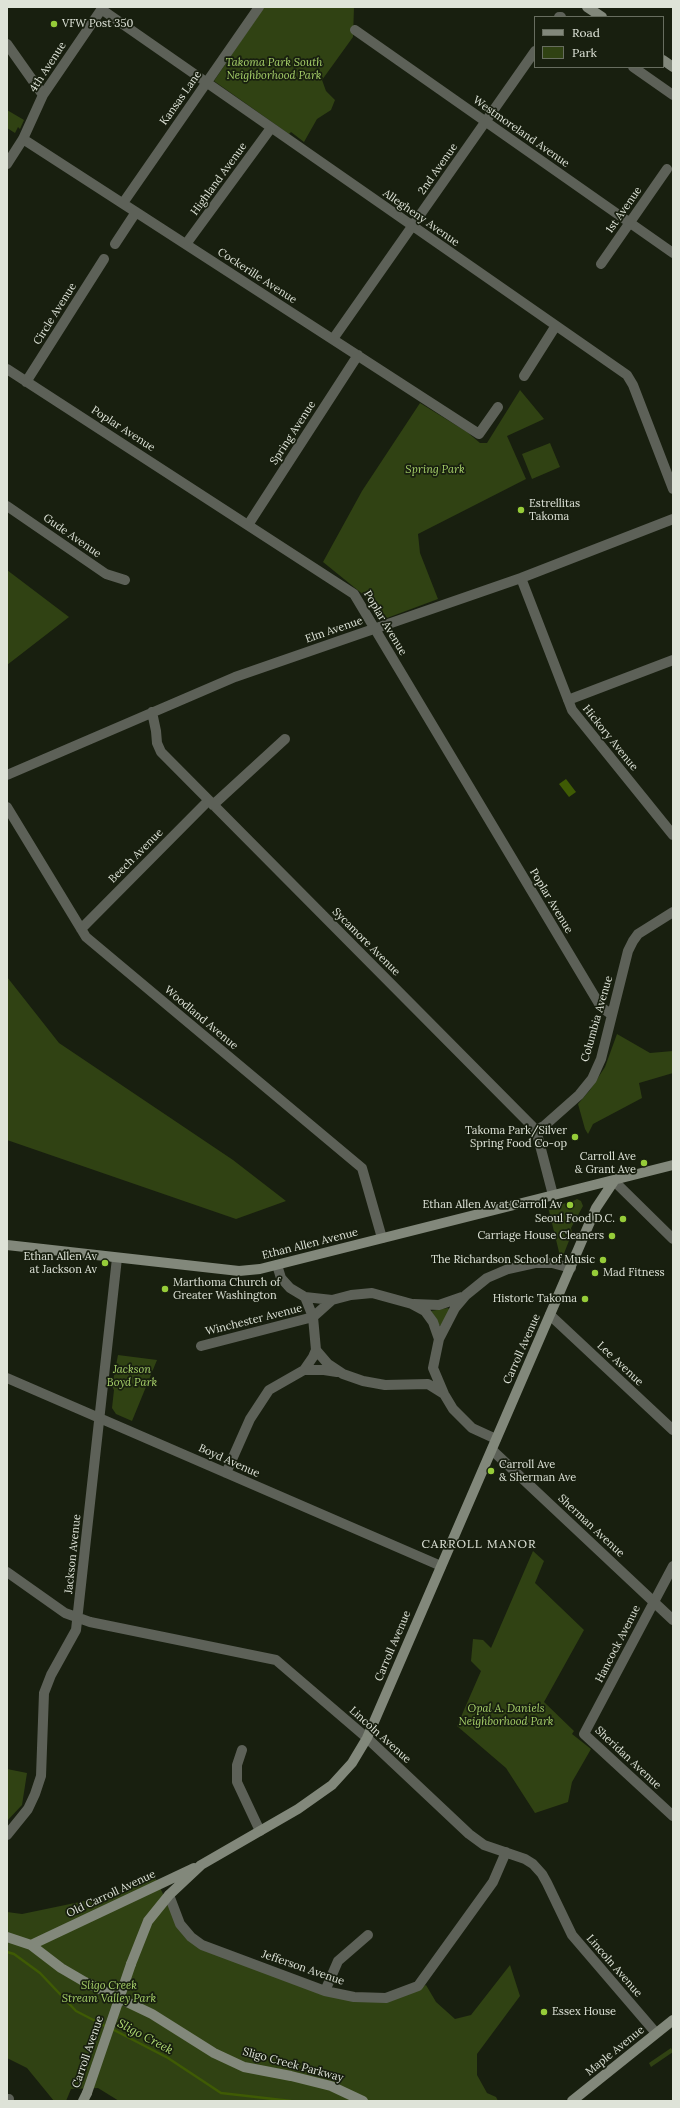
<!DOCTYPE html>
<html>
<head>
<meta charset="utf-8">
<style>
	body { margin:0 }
	#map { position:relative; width:680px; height:2108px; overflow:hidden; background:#181f0f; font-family:Lora,serif }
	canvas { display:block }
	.frame { position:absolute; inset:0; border:8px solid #dee3d8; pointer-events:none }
	.legend { position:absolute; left:534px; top:16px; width:130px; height:52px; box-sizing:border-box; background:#181f0f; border:1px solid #676d5f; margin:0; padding:5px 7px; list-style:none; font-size:12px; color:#dee3d8 }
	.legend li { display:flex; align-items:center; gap:8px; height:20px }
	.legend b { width:20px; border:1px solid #676d5f }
</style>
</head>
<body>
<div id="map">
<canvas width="680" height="2108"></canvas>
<div class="frame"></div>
<ul class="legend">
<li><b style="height:5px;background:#82887b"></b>Road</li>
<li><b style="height:11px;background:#304213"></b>Park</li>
</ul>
</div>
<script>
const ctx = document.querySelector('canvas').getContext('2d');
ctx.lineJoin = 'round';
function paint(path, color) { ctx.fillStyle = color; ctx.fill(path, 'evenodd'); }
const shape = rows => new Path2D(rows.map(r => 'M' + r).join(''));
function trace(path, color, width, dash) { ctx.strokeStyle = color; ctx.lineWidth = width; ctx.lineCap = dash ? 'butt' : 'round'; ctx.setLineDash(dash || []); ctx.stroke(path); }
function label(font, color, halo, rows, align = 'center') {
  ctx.font = font + ' Lora,serif'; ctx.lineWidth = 3.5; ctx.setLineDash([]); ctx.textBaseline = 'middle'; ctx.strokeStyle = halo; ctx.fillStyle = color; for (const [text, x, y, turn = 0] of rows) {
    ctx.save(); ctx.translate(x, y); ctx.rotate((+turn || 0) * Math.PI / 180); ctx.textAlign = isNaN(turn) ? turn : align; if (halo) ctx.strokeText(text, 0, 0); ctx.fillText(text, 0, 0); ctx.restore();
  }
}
paint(shape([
	[264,7,354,7,353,37,322,80,326,91,335,100,331,110,317,119,304,142,291,132,289,134,214,81],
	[7,110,24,120,20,129,18,127,15,133,7,128],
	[520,390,544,419,507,436,526,479,418,534,420,553,438,599,387,618,378,614,365,596,323,562,362,491,420,403,467,432,480,443,487,443],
	[550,443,560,467,532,479,522,454],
	[7,570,69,617,7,665],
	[7,977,59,1043,233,1160,286,1201,236,1219,7,1140],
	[617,1034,650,1053,673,1051,673,1073,639,1083,642,1098,593,1124,588,1134,585,1129,578,1104,590,1090,605,1067],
	[577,1199,581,1201,583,1206,571,1228,572,1233,563,1256,560,1256,548,1207,571,1202],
	[448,1308,451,1311,441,1326,439,1325,431,1311],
	[118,1355,157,1360,132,1421,116,1414,112,1408,114,1390,112,1386],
	[533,1551,544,1561,535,1583,584,1630,544,1702,574,1731,572,1734,591,1749,572,1782,568,1802,535,1813,506,1768,457,1726,481,1671,471,1661,473,1639,483,1640,491,1648],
	[7,1769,27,1773,22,1805,7,1821],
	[155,1877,180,1930,200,1944,348,1999,389,1999,426,1985,436,2002,455,2019,471,2015,510,1965,520,1996,477,2054,477,2075,487,2093,496,2097,498,2101,119,2101,98,2088,71,2089,66,2101,54,2101,27,2068,7,2058,7,1912,22,1914,99,1898],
	[671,2048,673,2052,651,2067,649,2063]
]), '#304213');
paint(shape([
	[566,779,576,792,569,797,559,784]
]), '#3f5b04');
trace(shape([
	[7,1952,14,1954,40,1973,76,2011,107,2027],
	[112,2029,168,2058,221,2093,291,2101]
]), '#3f5b04', 2.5);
trace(shape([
	[101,9,627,375,633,385,673,489],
	[559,17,561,17],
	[355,30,673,253],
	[7,44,43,95],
	[633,67,673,95],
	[23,139,479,434,498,407],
	[7,164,23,139,43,95,103,7],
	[123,203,259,7],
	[115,244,136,212],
	[186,244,271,128],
	[601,264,667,169],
	[333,339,535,51],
	[7,369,354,594,601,1007,612,1015],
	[524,376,555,327],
	[26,382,104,259],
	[7,506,106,574,125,580],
	[248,525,358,355],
	[521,578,572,710,673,835],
	[568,700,673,660],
	[152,712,156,731,157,743,161,752,536,1130,553,1195],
	[7,775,235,677,521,578,673,519],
	[213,805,285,739],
	[7,807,86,937,362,1168,382,1238],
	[81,929,208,801],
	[536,1130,544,1126,579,1095,592,1079,601,1059,628,951,633,941,638,934,673,912],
	[614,1181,673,1239],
	[277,1265,281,1278,290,1288,305,1297,332,1300,351,1295,372,1293,412,1304,425,1311,433,1322,439,1339,433,1368,444,1394,453,1409,472,1428,496,1439],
	[305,1297,313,1317,316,1350,328,1364,343,1374,363,1381,385,1385,428,1384,444,1394],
	[414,1304,439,1305,462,1297],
	[550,1315,673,1430],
	[439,1339,455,1308,466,1295,487,1278,508,1269,535,1263,552,1263,571,1268],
	[201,1346,313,1317,332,1300],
	[304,1370,324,1370,337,1372],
	[7,1378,441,1566],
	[492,1450,673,1620],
	[226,1473,250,1419,269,1390,304,1370,313,1357,316,1350],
	[673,1566,584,1734,673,1816],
	[7,1572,65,1613,90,1622,276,1660,367,1738,469,1834,484,1845,525,1859,533,1864,542,1874,547,1883,572,1935,656,2033],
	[242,1750,237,1765,237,1782,260,1831],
	[7,1835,28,1809,35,1794,41,1776,44,1693,51,1675,76,1630,117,1258],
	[169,1895,180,1924,191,1937,202,1945,325,1991,354,1997,386,1998,418,1986,493,1882,506,1852],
	[325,1991,338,1961,368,1935],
	[7,2099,9,2099]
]), '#5d6158', 10);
trace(shape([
	[587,7,602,17],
	[663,60,673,67],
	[7,1245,239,1271,260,1269,673,1165],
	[7,1937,31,1945,61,1968,85,1982,152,2014,214,2053,244,2067,291,2076,331,2086,363,2101],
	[31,1945,194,1868],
	[131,1964,148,1921,169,1895,201,1865,298,1809,332,1785,352,1763,367,1738,596,1208,614,1181],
	[83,2101,87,2093],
	[572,2101,673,2020]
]), '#82887b', 10);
trace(shape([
	[87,2093,131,1964]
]), '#82887b', 10);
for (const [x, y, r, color] of [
	[54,24,4,"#96cc39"],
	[521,510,4,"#96cc39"],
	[575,1137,4,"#96cc39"],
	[644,1163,4,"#96cc39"],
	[570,1205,4,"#96cc39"],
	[623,1219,4,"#96cc39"],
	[612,1236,4,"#96cc39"],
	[603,1260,4,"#96cc39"],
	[105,1263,4,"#96cc39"],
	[595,1273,4,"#96cc39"],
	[165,1289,4,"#96cc39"],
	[585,1299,4,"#96cc39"],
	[491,1471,4,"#96cc39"],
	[544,2012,4,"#96cc39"]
]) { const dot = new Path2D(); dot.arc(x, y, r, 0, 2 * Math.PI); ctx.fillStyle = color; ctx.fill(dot); trace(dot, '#181f0f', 1.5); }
label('11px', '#dee3d8', '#181f0f', [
	["VFW Post 350",62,24,"left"],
	["Estrellitas",529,504,"left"],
	["Takoma",529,517,"left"],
	["Takoma Park/Silver",567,1131],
	["Spring Food Co-op",567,1144],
	["Carroll Ave",636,1157],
	["& Grant Ave",636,1170],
	["Ethan Allen Av at Carroll Av",562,1205],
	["Seoul Food D.C.",615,1219],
	["Carriage House Cleaners",604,1236],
	["Ethan Allen Av",97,1257],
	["at Jackson Av",97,1270],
	["The Richardson School of Music",595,1260],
	["Mad Fitness",603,1273,"left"],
	["Marthoma Church of",173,1283,"left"],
	["Greater Washington",173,1296,"left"],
	["Historic Takoma",577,1299],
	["Carroll Ave",499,1465,"left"],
	["& Sherman Ave",499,1478,"left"],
	["Essex House",552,2012,"left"]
], 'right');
label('italic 11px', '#a7d16a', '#181f0f', [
	["Takoma Park South",274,63],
	["Neighborhood Park",274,76],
	["Spring Park",435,470],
	["Jackson",132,1370],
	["Boyd Park",132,1383],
	["Opal A. Daniels",506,1709],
	["Neighborhood Park",506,1722],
	["Sligo Creek",109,1986],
	["Stream Valley Park",109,1999]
]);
label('11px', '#dee3d8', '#181f0f', [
	["4th Avenue",48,67,-57],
	["Kansas Lane",181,98,-55],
	["Westmoreland Avenue",521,132,35],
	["2nd Avenue",438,169,-55],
	["Highland Avenue",219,179,-54],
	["1st Avenue",624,210,-55],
	["Allegheny Avenue",421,218,35],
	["Cockerille Avenue",257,276,33],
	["Circle Avenue",55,314,-58],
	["Poplar Avenue",123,429,33],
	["Spring Avenue",293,433,-57],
	["Gude Avenue",72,536,35],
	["Poplar Avenue",385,623,59],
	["Elm Avenue",334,630,-19],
	["Hickory Avenue",610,738,51],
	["Beech Avenue",136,856,-45],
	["Poplar Avenue",551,901,59],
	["Sycamore Avenue",366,942,45],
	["Woodland Avenue",201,1018,40],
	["Columbia Avenue",597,1019,-74],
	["Ethan Allen Avenue",310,1244,-14],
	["Winchester Avenue",254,1320,-14],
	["Carroll Avenue",522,1349,-66],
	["Lee Avenue",620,1364,43],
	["Boyd Avenue",229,1461,24],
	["Sherman Avenue",591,1526,43],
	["Jackson Avenue",73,1554,-84],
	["Hancock Avenue",618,1644,-63],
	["Carroll Avenue",393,1646,-67],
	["Lincoln Avenue",380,1735,42],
	["Sheridan Avenue",628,1758,43],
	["Old Carroll Avenue",111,1894,-25],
	["Lincoln Avenue",614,1966,49],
	["Jefferson Avenue",303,1968,19],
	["Maple Avenue",615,2051,-39],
	["Carroll Avenue",88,2052,-71],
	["Sligo Creek Parkway",293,2065,15]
]);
ctx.letterSpacing = '1px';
label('12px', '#dee3d8', '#181f0f', [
	["CARROLL MANOR",479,1545]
]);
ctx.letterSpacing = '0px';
label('italic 12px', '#b0db73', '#181f0f', [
	["Sligo Creek",145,2037,28]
]);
</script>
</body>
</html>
